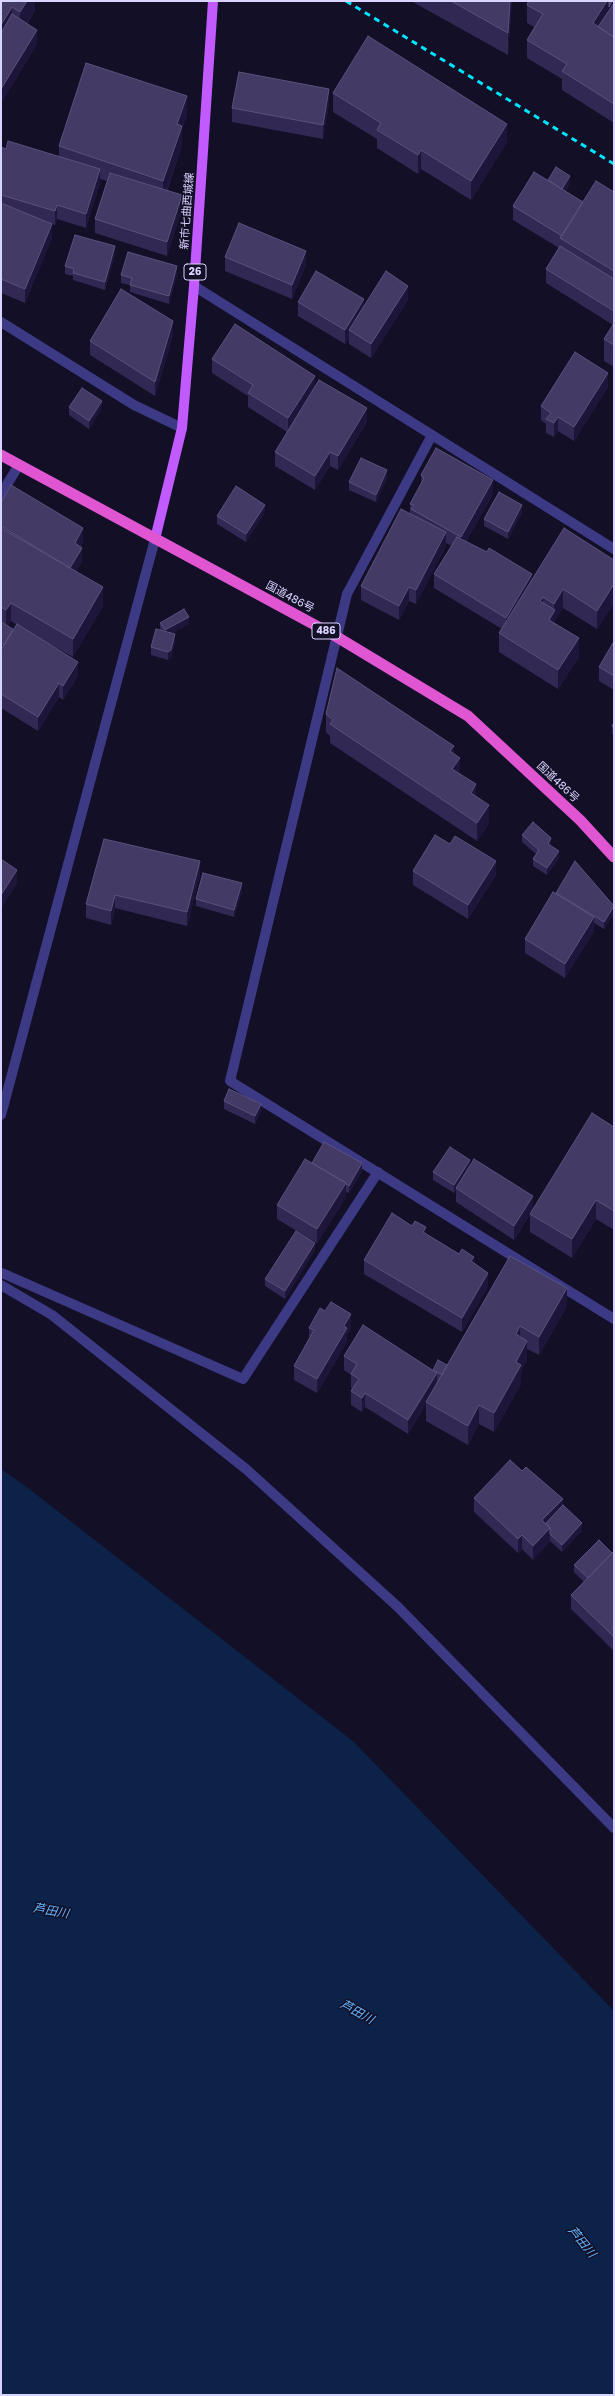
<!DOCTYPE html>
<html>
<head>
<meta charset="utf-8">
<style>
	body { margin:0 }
	#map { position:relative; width:615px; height:2396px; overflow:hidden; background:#130f26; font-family:"Golos Text",sans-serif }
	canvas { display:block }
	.frame { position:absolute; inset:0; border:2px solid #d9d4ff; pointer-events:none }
</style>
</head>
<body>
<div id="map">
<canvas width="615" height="2396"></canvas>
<div class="frame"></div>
</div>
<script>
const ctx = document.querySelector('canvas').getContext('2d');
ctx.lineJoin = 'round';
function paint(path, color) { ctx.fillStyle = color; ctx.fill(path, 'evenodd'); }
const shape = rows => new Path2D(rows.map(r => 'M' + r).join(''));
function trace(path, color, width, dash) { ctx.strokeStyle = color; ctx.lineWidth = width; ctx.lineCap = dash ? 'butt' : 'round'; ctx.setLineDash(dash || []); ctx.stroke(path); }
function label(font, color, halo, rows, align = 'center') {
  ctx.font = font + ' "Golos Text","Noto Sans JP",sans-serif'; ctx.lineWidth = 3; ctx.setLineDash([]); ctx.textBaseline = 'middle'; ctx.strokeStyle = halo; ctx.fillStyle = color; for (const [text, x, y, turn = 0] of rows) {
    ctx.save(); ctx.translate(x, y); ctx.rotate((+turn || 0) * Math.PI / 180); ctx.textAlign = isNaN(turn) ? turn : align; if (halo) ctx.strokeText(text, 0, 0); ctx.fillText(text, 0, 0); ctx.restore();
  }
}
paint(shape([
	[1,1469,28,1488,354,1742,614,2011,614,2395,1,2395]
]), '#0c2248');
trace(shape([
	[194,286,614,549],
	[1,322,134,405,182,428],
	[432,435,347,594,230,1081,614,1319],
	[1,494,19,465],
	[1,1274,2,1273,243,1379,378,1172],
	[1,1285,52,1315,246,1469,398,1607,614,1828]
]), '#3d3a85', 10);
trace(shape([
	[1,1115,155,539]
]), '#3d3a85', 10);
trace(shape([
	[155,539,182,428,194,286,213,1]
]), '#c25bff', 10);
trace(shape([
	[1,455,337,637,468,716,580,820,614,857]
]), '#e055d1', 11);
trace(shape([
	[346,1,614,164]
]), '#00e5ff', 3, [6, 5]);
paint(shape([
	[1,1,35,1,35,10,27,24,37,44,1,103],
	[411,1,512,1,508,55],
	[614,1,614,123,562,90,562,79,527,58,527,40,534,27,527,23,527,2],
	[333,93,507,142,471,200,421,169,418,174,377,148,377,139,333,112],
	[329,103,323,139,232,122,232,108],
	[187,115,182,129,182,145,167,191,182,209,167,256,95,233,95,219,107,181,100,179,100,183,86,228,57,219,55,225,52,224,52,238,25,303,1,293,1,147,6,149,59,157,59,146],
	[548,180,570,183,566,191,583,202,614,192,614,367,604,361,604,339,613,325,546,283,546,269,559,248,513,220,513,206],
	[115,254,105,290,73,280,73,276,65,274,65,266],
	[225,257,306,265,292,299,225,271],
	[177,274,169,304,130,292,130,285,121,283,121,275],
	[408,300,371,358,349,344,349,338,345,344,298,316,298,302,364,307],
	[173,335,155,396,90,355,90,341],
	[212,359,315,386,367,422,338,470,330,466,315,490,275,466,275,452,287,432,248,407,248,396,212,373],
	[608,387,574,441,558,431,554,437,546,433,546,424,541,420,541,406],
	[69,407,102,408,89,429,69,415],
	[421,475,493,494,466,542,532,580,614,560,614,603,597,629,563,608,555,620,555,624,579,657,558,689,499,652,499,633,502,629,434,588,434,574,452,546,446,543,446,546,416,604,409,601,399,620,361,600,361,586,410,514,410,504,421,484],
	[387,478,376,502,349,490,349,482],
	[1,502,83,542,81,547,82,562,76,571,103,606,73,657,25,630,78,676,63,700,59,697,38,731,1,708],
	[11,621,17,625,13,630,8,626],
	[265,512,246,542,217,524,217,516],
	[522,513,508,539,484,526,484,519],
	[160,623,189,624,172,633,175,641,171,658,168,660,151,655,151,647,160,630],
	[614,641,614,690,599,681,599,667],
	[326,714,454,754,460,773,489,824,477,841,330,743,330,736,326,732],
	[614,722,614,735,612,734,612,726],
	[522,835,551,846,559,858,547,875,533,866,533,859,536,854,522,842],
	[104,839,200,875,187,926,115,908,111,925,86,918,86,904],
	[413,871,496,875,468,919,413,885],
	[242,891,234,917,196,906,196,899],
	[556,893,614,913,604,929,594,923,594,931,565,978,525,953,525,939,556,894],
	[224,1101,261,1111,255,1124,224,1109],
	[614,1127,614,1230,596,1219,572,1258,530,1232,530,1215,514,1240,456,1202,456,1190,454,1193,433,1180,433,1172,470,1166,533,1209],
	[312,1163,362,1171,349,1193,346,1192,346,1197,317,1243,277,1219,277,1205],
	[426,1234,474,1263,488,1287,462,1332,364,1274,364,1260],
	[315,1250,285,1299,265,1286,265,1279],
	[510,1256,567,1306,539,1355,527,1349,527,1360,521,1371,521,1384,494,1432,479,1424,468,1445,426,1421,426,1405,408,1434,365,1407,362,1412,351,1405,351,1391,352,1389,351,1388,351,1375,344,1370,344,1356,433,1370,447,1365],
	[309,1328,351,1328,347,1335,347,1342,317,1393,294,1380,294,1366,309,1338],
	[522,1471,563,1505,582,1531,562,1552,550,1541,533,1560,522,1549,518,1553,474,1512,474,1498],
	[614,1551,614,1651,571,1609,571,1595,584,1582,574,1572,574,1565,612,1553]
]), '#312854');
paint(shape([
	[27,1,35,1,35,10,20,34,20,12],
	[510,1,512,1,508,55,508,33],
	[607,1,614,1,614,6,593,35,593,23],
	[12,7,12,28,1,47,1,25],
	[37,30,37,44,1,103,1,89],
	[329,89,329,103,323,139,323,125],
	[187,96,187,115,182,129,182,145,163,200,163,181,177,124],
	[507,124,507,142,471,200,471,181],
	[421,150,421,169,418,174,418,155],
	[100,169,100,183,86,228,86,214],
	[570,176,570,183,562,197,562,190],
	[182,195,182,209,167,256,167,242],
	[57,205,57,219,55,225,55,211],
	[52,224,52,238,25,303,25,289],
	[115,246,115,254,105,290,105,282],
	[306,251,306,265,292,299,292,285],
	[177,266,177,274,169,304,169,296],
	[408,286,408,300,371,358,371,344],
	[364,299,364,313,349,330,349,338,345,344,345,330],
	[173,321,173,335,155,396,155,382],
	[608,373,608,387,574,441,574,427],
	[315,376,315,390,288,432,288,418],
	[102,401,102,408,89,429,89,421],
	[367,408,367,422,338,470,338,456],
	[558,417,558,431,554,437,554,423],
	[330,452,330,466,315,490,315,476],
	[387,470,387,478,376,502,376,495],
	[493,480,493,494,461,551,461,537],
	[265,505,265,512,246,542,246,534],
	[522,505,522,513,508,539,508,532],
	[83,528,83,542,75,557,75,543],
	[446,532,446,546,416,604,416,590],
	[82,548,82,562,70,582,70,568],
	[532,574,532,588,506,632,506,618],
	[614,584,614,603,597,629,597,611],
	[103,587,103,606,73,657,73,639],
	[409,587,409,601,399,620,399,606],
	[563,589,563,608,555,620,555,629,549,620,554,613,554,604],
	[543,597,543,616,540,601],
	[11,603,11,621,6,629,6,610],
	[189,617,189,624,165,638,165,630],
	[175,634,175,641,171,658,168,660,168,652],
	[579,638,579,657,558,689,558,670],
	[78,662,78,676,63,700,63,686],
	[59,683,59,697,38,731,38,717],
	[454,746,454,765,450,751],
	[460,758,460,776,452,769],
	[476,784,476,803,471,793],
	[489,805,489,824,477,841,477,823],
	[551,838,551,846,548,844],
	[559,851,559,858,547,875,547,868],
	[200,861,200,875,187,926,187,912],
	[496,861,496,875,468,919,468,905],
	[17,870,17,884,1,909,1,895],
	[242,883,242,891,234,917,234,910],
	[115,895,115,908,111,925,111,911],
	[614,906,614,913,604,929,604,922],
	[594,917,594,931,565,978,565,964],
	[261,1104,261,1111,255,1124,255,1116],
	[470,1160,470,1168,456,1188,456,1190,454,1193,454,1185],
	[362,1163,362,1171,349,1193,349,1186],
	[346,1183,346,1197,317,1243,317,1229],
	[533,1196,533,1210,514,1240,514,1226],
	[596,1200,596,1219,572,1258,572,1239],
	[426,1227,426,1241,423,1232],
	[315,1243,315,1250,285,1299,285,1291],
	[474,1257,474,1271,471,1261],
	[488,1273,488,1287,462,1332,462,1318],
	[567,1288,567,1306,539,1355,539,1337],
	[351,1314,351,1328,347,1335,347,1342,317,1393,317,1379,344,1326],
	[520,1326,520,1345,516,1334],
	[527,1341,527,1360,521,1371,521,1384,494,1432,494,1413,516,1362],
	[437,1373,437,1387,426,1402,426,1405,408,1434,408,1420],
	[365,1393,365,1407,362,1412,362,1398],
	[479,1405,479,1424,468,1445,468,1426],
	[563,1499,563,1513,542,1526,542,1520],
	[582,1523,582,1531,562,1552,562,1545],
	[550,1528,550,1542,533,1560,533,1546],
	[522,1535,522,1549,518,1553,518,1539]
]), '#1d163a');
const building = shape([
	[1,1,27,1,20,12,12,7,1,25,1,1],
	[451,1,510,1,508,33,451,1],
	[529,1,607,1,593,23,614,37,614,104,562,71,567,64,527,40,543,14,527,5,529,1],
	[609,1,612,1,609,7,609,1],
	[614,3,614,37,598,27,614,3],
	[12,14,37,30,1,89,1,33,12,14],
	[368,36,507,124,471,181,421,150,418,155,377,130,381,123,333,93,368,36],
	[86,63,187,96,177,124,182,126,163,181,59,146,86,63],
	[239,72,329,89,323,125,232,108,239,72],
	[8,141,100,169,86,214,57,205,55,211,1,195,1,147,6,149,8,141],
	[556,167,570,176,562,189,548,180,556,167],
	[534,172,583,202,562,236,513,206,534,172],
	[110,173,182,195,167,242,95,219,110,173],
	[596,181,614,192,614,271,560,238,596,181],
	[1,203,52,224,25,289,1,279,1,203],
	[239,223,306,251,292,285,225,257,239,223],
	[75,235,115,246,105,282,73,273,74,269,65,266,75,235],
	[560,246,614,279,614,311,546,269,560,246],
	[128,252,177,266,169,296,130,285,132,278,121,275,128,252],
	[316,271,364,299,345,330,298,302,316,271],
	[386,271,408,286,371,344,349,330,386,271],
	[121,289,173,321,155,382,90,341,121,289],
	[614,323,614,345,604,339,614,323],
	[235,324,315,376,288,418,248,393,253,385,212,359,235,324],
	[575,352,608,373,574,427,558,417,554,423,546,419,551,413,541,406,575,352],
	[319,380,367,408,338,456,330,452,315,476,275,452,319,380],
	[82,388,102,401,89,421,69,407,82,388],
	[436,448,493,480,461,537,411,509,414,505,410,504,424,478,421,475,436,448],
	[361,458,387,470,376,495,349,482,361,458],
	[11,485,83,528,75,543,82,548,70,568,1,526,1,502,11,485],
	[236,486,265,505,246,534,217,516,236,486],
	[499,492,522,505,508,532,484,519,499,492],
	[401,509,446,532,416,590,409,587,399,606,361,586,401,509],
	[1,528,103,587,73,639,11,603,6,610,1,607,1,528],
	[564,528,614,560,614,584,597,611,563,589,554,604,543,597,540,601,555,610,549,620,579,638,558,670,499,633,564,528],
	[457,537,487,552,489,548,532,574,506,618,434,574,457,537],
	[184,609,189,617,165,630,160,623,184,609],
	[1,622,13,629,4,645,1,643,1,622],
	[17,624,78,662,63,686,59,683,38,717,1,694,1,650,17,624],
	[156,629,175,634,171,650,168,652,151,647,156,629],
	[614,641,614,676,599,667,614,641],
	[337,668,454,746,450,751,460,758,452,769,476,784,471,793,489,805,477,823,330,724,333,720,326,714,337,668],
	[614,722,614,728,612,726,614,722],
	[533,822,551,838,548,844,559,851,547,868,533,859,539,850,522,835,533,822],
	[435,835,450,844,455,836,496,861,468,905,413,871,435,835],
	[104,839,200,861,187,912,115,895,111,911,86,904,104,839],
	[1,859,17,870,1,895,1,859],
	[575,861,614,906,604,922,556,893,575,861],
	[203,873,242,883,234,910,196,899,203,873],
	[553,892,594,917,565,964,525,939,553,892],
	[229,1089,261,1104,255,1116,224,1101,229,1089],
	[592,1113,614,1127,614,1211,596,1200,572,1239,530,1214,592,1113],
	[324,1142,362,1163,349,1186,346,1184,346,1183,312,1163,324,1142],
	[450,1147,470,1160,454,1185,433,1172,450,1147],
	[305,1159,346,1183,317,1229,277,1205,305,1159],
	[474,1159,533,1196,514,1226,456,1188,474,1159],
	[392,1213,412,1226,415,1221,426,1227,423,1232,459,1254,462,1249,474,1257,471,1261,488,1273,462,1318,364,1260,392,1213],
	[296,1231,315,1243,285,1291,265,1279,296,1231],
	[510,1256,567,1288,539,1337,520,1326,516,1334,527,1341,516,1362,521,1365,494,1413,479,1405,468,1426,426,1402,510,1256],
	[331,1302,351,1314,344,1326,347,1328,317,1379,294,1366,314,1330,309,1328,320,1308,325,1311,331,1302],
	[363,1325,437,1373,408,1420,365,1393,362,1398,351,1391,359,1379,351,1374,357,1364,344,1356,363,1325],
	[438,1360,447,1365,442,1375,433,1370,438,1360],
	[510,1460,522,1471,526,1467,563,1499,542,1520,550,1528,533,1546,522,1535,518,1539,474,1498,510,1460],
	[563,1505,582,1523,562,1545,550,1534,550,1528,546,1523,563,1505],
	[599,1540,612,1553,588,1578,574,1565,599,1540],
	[614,1551,614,1637,571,1595,614,1551]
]);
paint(building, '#433a66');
trace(building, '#5a527e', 1);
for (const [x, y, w] of [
	[195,272,22],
	[326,631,28]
]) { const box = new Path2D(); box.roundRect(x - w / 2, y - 8, w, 16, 3); ctx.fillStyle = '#130f26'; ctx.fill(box); trace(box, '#d9d4ff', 1); }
label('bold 10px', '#d9d4ff', null, [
	["26",195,272],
	["486",326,631]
]);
label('11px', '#d9d4ff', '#130f26', [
	["新市七曲西城線",187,211,-86],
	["国道486号",290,597,28],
	["国道486号",558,782,43]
]);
label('italic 12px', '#62b6ff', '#130f26', [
	["芦田川",51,1911,10],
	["芦田川",357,2012,29],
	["芦田川",582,2242,51]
]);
</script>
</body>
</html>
